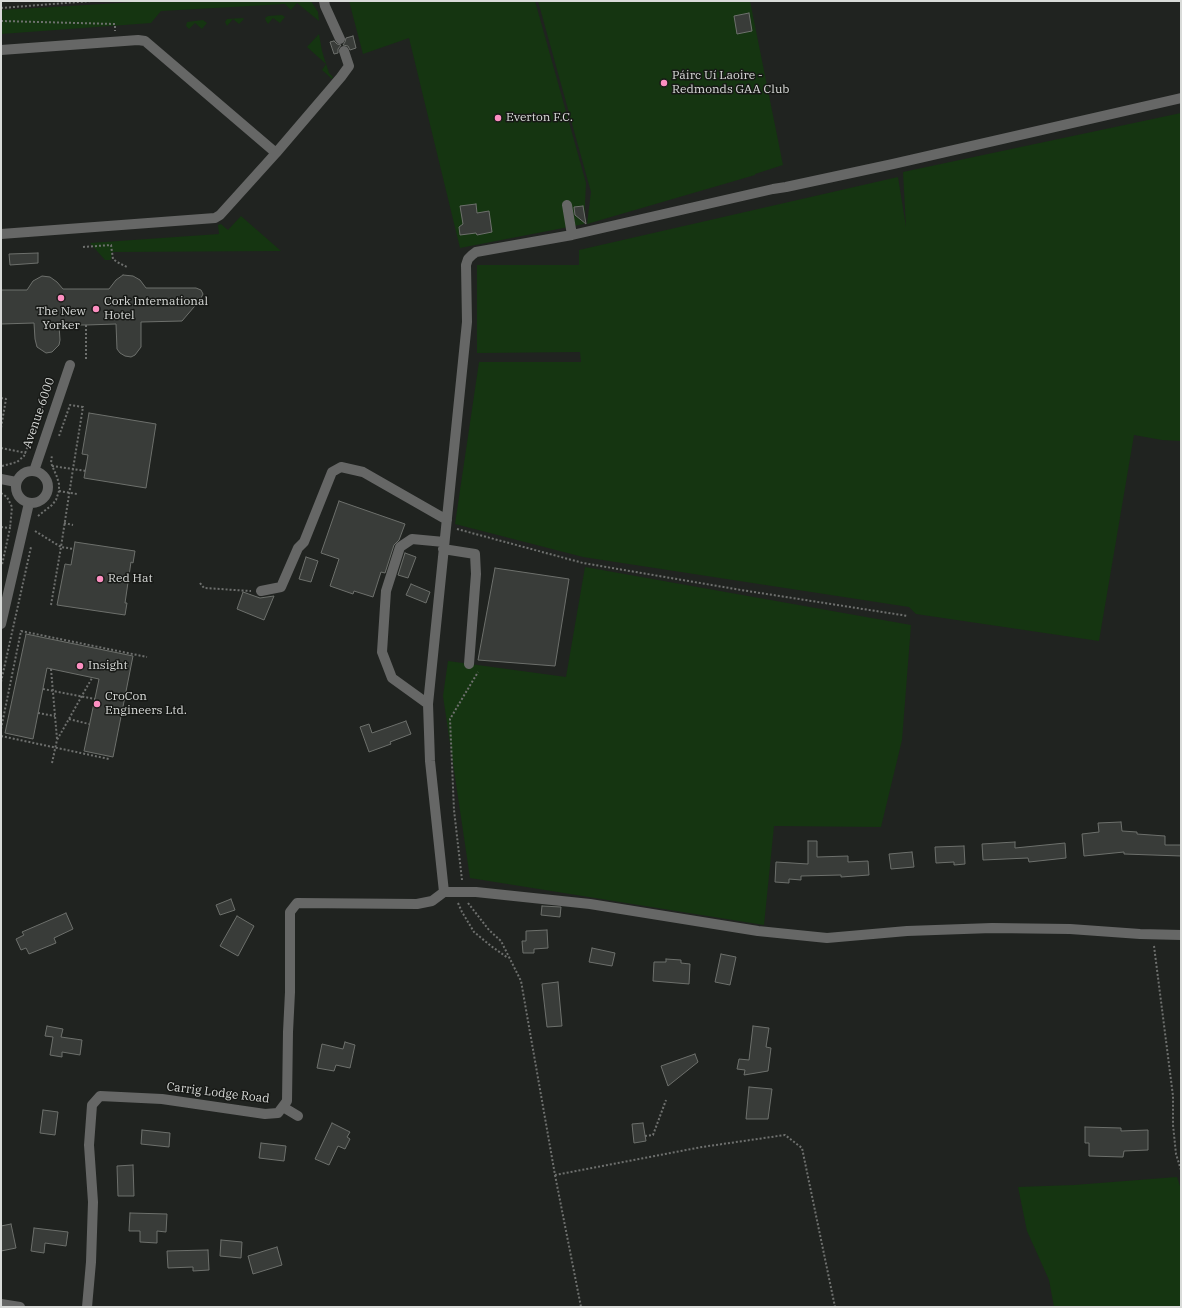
<!DOCTYPE html>
<html>
<head>
<meta charset="utf-8">
<style>
	body { margin:0 }
	#map { position:relative; width:1182px; height:1308px; overflow:hidden; background:#202320; font-family:"IBM Plex Serif",serif }
	canvas { display:block }
	.frame { position:absolute; inset:0; border:2px solid #d9dbd9; pointer-events:none }
</style>
</head>
<body>
<div id="map">
<canvas width="1182" height="1308"></canvas>
<div class="frame"></div>
</div>
<script>
const ctx = document.querySelector('canvas').getContext('2d');
ctx.lineJoin = 'round';
function paint(path, color) { ctx.fillStyle = color; ctx.fill(path, 'evenodd'); }
const shape = rows => new Path2D(rows.map(r => 'M' + r).join(''));
function trace(path, color, width, dash) { ctx.strokeStyle = color; ctx.lineWidth = width; ctx.lineCap = dash ? 'butt' : 'round'; ctx.setLineDash(dash || []); ctx.stroke(path); }
function label(font, color, halo, rows, align = 'center') {
  ctx.font = font + ' "IBM Plex Serif",serif'; ctx.lineWidth = 3; ctx.setLineDash([]); ctx.textBaseline = 'middle'; ctx.strokeStyle = halo; ctx.fillStyle = color; for (const [text, x, y, turn = 0] of rows) {
    ctx.save(); ctx.translate(x, y); ctx.rotate((+turn || 0) * Math.PI / 180); ctx.textAlign = isNaN(turn) ? turn : align; if (halo) ctx.strokeText(text, 0, 0); ctx.fillText(text, 0, 0); ctx.restore();
  }
}
paint(shape([
	[153,1,311,1,318,12,319,21,297,3,291,10,285,4,161,11,151,23,1,34,1,10],
	[349,1,535,1,586,183,584,224,460,248,409,38,363,54],
	[538,1,750,1,783,165,755,174,755,175,587,224,591,192],
	[282,15,285,17,280,23,273,18,268,24,266,21,265,18,268,16],
	[227,19,243,18,244,19,239,24,233,19,227,26,225,22],
	[203,20,207,23,202,29,195,23,189,29,186,26,187,22],
	[319,34,322,51,329,73,333,77,332,79,322,70,326,64,307,47],
	[1181,113,1181,441,1162,440,1134,435,1099,641,916,614,909,607,583,557,455,524,479,362,581,362,580,352,477,353,477,265,579,265,579,250,898,177,906,227,903,172],
	[241,216,281,251,112,252,111,260,105,260,90,243,219,234,218,225,221,224,228,230],
	[585,567,911,625,902,740,881,827,774,826,764,925,470,878,443,696,448,661,566,677],
	[1177,1177,1181,1189,1181,1307,1054,1307,1049,1280,1027,1231,1018,1187,1074,1185]
]), '#153511');
const building = shape([
	[749,13,752,31,737,34,734,16,749,13],
	[353,36,356,48,350,50,348,46,343,45,345,42,346,38,353,36],
	[334,41,337,44,341,45,338,49,338,53,334,54,330,42,334,41],
	[476,204,477,213,489,211,492,232,477,235,476,233,460,235,459,227,463,224,460,206,476,204],
	[583,206,586,224,575,215,574,207,583,206],
	[38,253,38,263,10,265,9,254,38,253],
	[123,275,133,276,140,280,146,288,196,288,201,290,203,294,200,300,182,321,141,322,141,347,135,355,131,357,125,356,120,353,117,349,116,324,86,325,59,325,60,340,59,345,52,352,46,353,37,347,35,339,34,323,1,324,1,290,27,290,33,281,42,276,50,277,57,282,63,289,109,289,116,280,123,275],
	[89,413,156,424,146,488,84,478,88,455,82,454,89,413],
	[339,501,405,524,399,540,394,545,385,573,381,572,373,597,354,591,353,594,330,586,339,559,321,553,339,501],
	[75,542,135,551,133,563,131,562,125,603,127,603,125,615,57,605,65,564,71,565,75,542],
	[405,553,416,557,408,578,398,575,405,553],
	[306,557,318,561,311,582,299,579,306,557],
	[495,568,569,579,555,666,478,660,495,568],
	[411,584,430,592,426,603,406,595,411,584],
	[243,592,260,598,274,596,264,620,237,609,243,592],
	[26,634,133,656,113,757,84,751,99,679,47,668,33,739,5,733,26,634],
	[406,721,411,734,390,742,391,744,369,752,360,727,369,724,372,733,406,721],
	[1121,822,1122,831,1137,832,1137,834,1165,836,1165,845,1181,845,1181,856,1124,854,1124,852,1084,856,1082,834,1099,832,1098,823,1121,822],
	[808,841,817,841,817,857,848,856,848,862,868,861,869,875,841,877,841,875,801,876,801,880,789,879,789,883,775,882,776,862,808,864,808,841],
	[1015,842,1015,848,1065,843,1066,858,1029,862,1028,858,983,860,982,844,1015,842],
	[964,846,965,864,954,865,954,862,936,863,935,847,964,846],
	[912,852,914,867,891,869,889,854,912,852],
	[231,899,235,910,220,915,216,905,231,899],
	[542,906,561,907,560,917,541,915,542,906],
	[66,913,73,929,54,938,56,943,29,954,26,948,21,950,16,939,24,935,22,932,66,913],
	[237,916,254,926,238,956,220,946,237,916],
	[547,930,548,948,534,949,534,953,523,953,522,941,526,941,526,931,547,930],
	[592,948,615,953,612,966,589,962,592,948],
	[721,954,736,957,730,985,715,982,721,954],
	[666,959,681,960,681,963,690,964,689,984,653,981,654,962,666,962,666,959],
	[558,982,562,1026,547,1027,542,984,558,982],
	[47,1026,63,1029,61,1037,82,1040,80,1055,62,1052,62,1057,50,1055,53,1037,45,1036,47,1026],
	[753,1026,769,1028,766,1047,771,1048,768,1071,744,1075,745,1070,737,1069,739,1059,749,1060,753,1026],
	[345,1042,355,1045,350,1068,336,1065,334,1071,317,1068,322,1044,343,1049,345,1042],
	[695,1054,698,1062,668,1086,661,1066,695,1054],
	[749,1087,772,1089,768,1119,746,1119,749,1087],
	[43,1110,58,1112,55,1135,40,1133,43,1110],
	[332,1123,350,1132,347,1137,350,1139,345,1149,338,1146,329,1165,315,1159,332,1123],
	[643,1123,646,1141,634,1143,632,1124,643,1123],
	[1085,1127,1121,1128,1121,1131,1148,1130,1148,1150,1124,1151,1123,1157,1089,1156,1089,1143,1085,1143,1085,1127],
	[142,1130,170,1133,169,1147,141,1144,142,1130],
	[261,1143,286,1146,284,1161,259,1158,261,1143],
	[133,1165,134,1196,118,1196,117,1166,133,1165],
	[130,1213,167,1214,166,1232,157,1231,157,1243,140,1242,140,1231,129,1231,130,1213],
	[11,1224,16,1248,1,1251,1,1226,11,1224],
	[34,1228,68,1232,66,1246,45,1243,44,1253,31,1251,34,1228],
	[221,1240,242,1242,241,1258,220,1256,221,1240],
	[277,1247,282,1265,253,1274,248,1256,277,1247],
	[208,1250,209,1270,193,1271,193,1267,168,1268,167,1251,208,1250]
]);
paint(building, '#393c39');
trace(building, '#6d706c', 1);
trace(shape([
	[1,8,91,1],
	[1,21,115,24,115,31],
	[83,247,111,245,113,259,117,262,127,267],
	[86,325,86,359],
	[1,398,6,399,1,428],
	[1,448,26,453],
	[2,466,17,462,24,456,49,389],
	[52,466,73,469,83,407,70,405,59,436],
	[59,491,77,494],
	[1,493,7,497,12,507,10,528],
	[38,516,52,505,56,500,59,491,59,484,57,477,51,463,52,455],
	[64,523,73,525],
	[1,527,10,528,2,565],
	[457,529,583,563,741,590,908,616],
	[35,531,61,547,73,469,86,471],
	[200,583,204,588,251,591],
	[51,605,61,547,74,549],
	[51,669,57,739],
	[1,682,31,547],
	[43,689,95,699],
	[38,713,55,716],
	[69,719,89,724],
	[1,729,21,631,147,657],
	[1,736,109,759],
	[52,763,57,740,92,678],
	[462,880,454,810,450,719,478,672],
	[458,903,462,912,474,932,491,946,508,958],
	[468,903,489,930,501,941,521,981,555,1175,702,1147,785,1135,802,1148,835,1307],
	[1154,946,1173,1096,1173,1125,1176,1154,1181,1170],
	[645,1136,653,1135,666,1100],
	[555,1175,581,1307]
]), '#6e706e', 2, [2, 2]);
trace(shape([
	[324,1,325,6,340,39],
	[1,50,138,40,145,41,276,153],
	[567,205,572,235],
	[1,234,215,218,220,215,276,153,341,77,349,66,344,51],
	'16 487a16 16 0 1 1 32 0a16 16 0 1 1-32 0Z',
	[34,471,70,365],
	[1,479,16,482],
	[443,549,475,554,476,574,469,664],
	[261,591,281,587,298,548,304,542,332,472,341,467,363,472,447,520],
	[1,624,29,503],
	[428,704,392,678,382,652,386,591,400,547,412,539,444,542],
	[444,892,430,761,428,704,467,322,466,265,468,259,472,255,476,252,572,235,773,189,786,187,893,164,1181,98],
	[444,892,476,892,590,904,758,931,827,938,907,931,992,928,1070,929,1140,934,1181,935],
	[283,1107,298,1116],
	[1,1304,20,1307],
	[87,1307,91,1262,93,1202,89,1145,92,1105,100,1096,162,1099,265,1114,278,1113,287,1101,288,1032,290,992,290,912,297,903,417,904,432,901,444,892]
]), '#666766', 10);
for (const [x, y, r, color] of [
	[664,83,4,"#fc8fc1"],
	[498,118,4,"#fc8fc1"],
	[61,298,4,"#fc8fc1"],
	[96,309,4,"#fc8fc1"],
	[100,579,4,"#fc8fc1"],
	[80,666,4,"#fc8fc1"],
	[97,704,4,"#fc8fc1"]
]) { const dot = new Path2D(); dot.arc(x, y, r, 0, 2 * Math.PI); ctx.fillStyle = color; ctx.fill(dot); trace(dot, '#171916', 1.5); }
label('12px', '#d9dbd9', '#171916', [
	["Páirc Uí Laoire -",672,76],
	["Redmonds GAA Club",672,90],
	["Everton F.C.",506,118],
	["Cork International",104,302],
	["Hotel",104,316],
	["The New",61,312,"center"],
	["Yorker",61,326,"center"],
	["Red Hat",108,579],
	["Insight",88,666],
	["CroCon",105,697],
	["Engineers Ltd.",105,711]
], 'left');
label('12px', '#d9dbd9', '#171916', [
	["Avenue 6000",39,413,-71],
	["Carrig Lodge Road",218,1093,7]
]);
</script>
</body>
</html>
